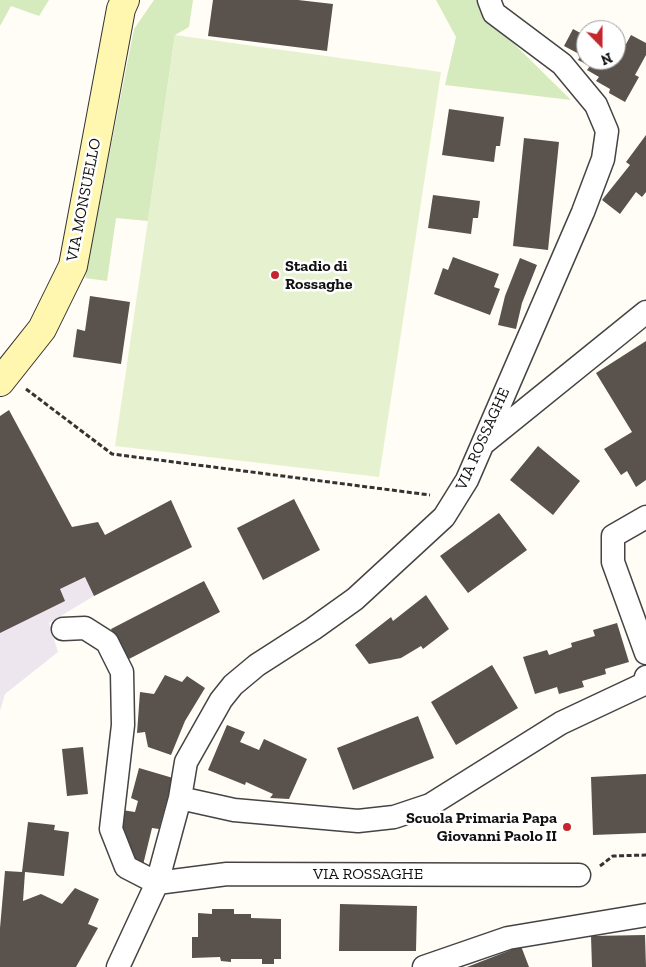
<!DOCTYPE html>
<html>
<head>
<meta charset="utf-8">
<style>
	body { margin:0 }
	#map { position:relative; width:646px; height:967px; overflow:hidden; background:#fffdf5; font-family:"Zilla Slab",serif }
	canvas { display:block }
	.north { position:absolute; left:576px; top:20px; width:50px; height:50px; box-sizing:border-box; background:#fff; border:1px solid #a0a0a0; border-radius:50%; rotate:158deg; font-size:14px; font-weight:700; line-height:20px; text-align:center; color:#111 }
	.north::after { content:''; display:block; margin:auto; width:18px; height:22px; background:#c4262e; clip-path:polygon(50% 0,100% 100%,50% 72%,0 100%) }
</style>
</head>
<body>
<div id="map">
<canvas width="646" height="967"></canvas>
<div class="north">N</div>
</div>
<script>
const ctx = document.querySelector('canvas').getContext('2d');
ctx.lineJoin = 'round';
function paint(path, color) { ctx.fillStyle = color; ctx.fill(path, 'evenodd'); }
const shape = rows => new Path2D(rows.map(r => 'M' + r).join(''));
function trace(path, color, width, dash) { ctx.strokeStyle = color; ctx.lineWidth = width; ctx.lineCap = dash ? 'butt' : 'round'; ctx.setLineDash(dash || []); ctx.stroke(path); }
function label(font, color, halo, rows, align = 'center') {
  ctx.font = font + ' "Zilla Slab",serif'; ctx.lineWidth = 5; ctx.setLineDash([]); ctx.textBaseline = 'middle'; ctx.strokeStyle = halo; ctx.fillStyle = color; for (const [text, x, y, turn = 0] of rows) {
    ctx.save(); ctx.translate(x, y); ctx.rotate((+turn || 0) * Math.PI / 180); ctx.textAlign = isNaN(turn) ? turn : align; if (halo) ctx.strokeText(text, 0, 0); ctx.fillText(text, 0, 0); ctx.restore();
  }
}
paint(shape([
	[26,440,72,527,98,522,105,535,171,500,192,547,94,596,49,623,58,652,5,694,0,711,0,454]
]), '#eee6ef');
paint(shape([
	[0,0,49,0,39,16,11,6,0,26],
	[154,0,193,0,189,27,175,35,148,221,116,218,107,281,85,278,134,29],
	[436,0,485,0,503,33,571,100,445,85,456,37]
]), '#d5ebbd');
paint(shape([
	[175,35,441,72,379,477,115,446]
]), '#e6f2cf');
paint(shape([
	[213,0,298,0,333,4,327,51,208,36],
	[573,29,586,36,586,60,616,60,616,38,626,44,631,35,646,43,646,55,635,75,639,77,625,102,609,93,610,89,596,81,599,77,587,70,590,66,578,60,581,55,564,46],
	[449,109,504,117,500,146,496,146,494,162,442,155],
	[646,135,646,192,642,197,636,192,620,214,602,200,630,165,626,162],
	[524,138,559,142,548,250,513,246],
	[433,195,480,201,478,218,473,218,471,234,428,228],
	[453,257,499,274,494,287,500,289,490,315,434,294,443,268,448,270],
	[520,258,537,265,522,303,516,329,498,325,505,296],
	[90,296,130,302,121,364,73,357,77,329,85,331],
	[646,341,646,480,636,487,627,471,621,475,604,449,632,432,596,373],
	[9,410,72,527,98,522,105,535,171,500,192,547,94,596,85,577,60,589,65,601,0,633,0,416],
	[538,446,580,481,553,515,510,480],
	[294,499,320,550,263,580,237,528],
	[499,513,527,550,468,593,440,556],
	[204,581,220,612,127,660,111,629],
	[426,595,449,629,423,649,421,646,401,658,369,664,355,645,391,617,393,621],
	[617,623,629,662,605,669,606,674,582,681,584,687,559,694,557,687,535,694,523,657,547,650,549,655,572,647,571,643,595,636,593,630],
	[492,665,518,708,456,745,431,702],
	[165,675,182,682,187,676,205,688,185,721,171,755,148,747,145,732,137,733,140,692,154,694],
	[418,716,434,758,353,790,337,748],
	[227,725,245,732,240,742,259,750,264,739,307,759,289,799,270,798,273,794,246,782,245,785,208,770],
	[83,747,88,794,67,796,62,749],
	[139,768,173,778,159,829,152,828,143,865,129,862,119,828,122,810,135,812,138,801,131,798],
	[646,774,646,833,593,835,591,777],
	[28,822,55,825,54,830,69,832,64,876,25,872,23,901,41,894,62,904,75,888,99,899,88,924,98,928,76,967,0,967,0,928,5,871,22,872],
	[340,904,417,906,416,951,339,951],
	[212,909,234,909,234,914,251,914,251,918,281,919,281,959,274,959,274,964,262,964,262,959,231,959,231,962,221,961,220,957,192,958,192,937,198,937,198,913,212,914],
	[645,935,646,967,592,967,591,936],
	[521,946,529,967,467,967]
]), '#5a524d');
const minor = shape([
	[484,443,646,312],
	[646,517,613,536,613,562,646,653],
	[63,629,85,628,107,642,122,672,123,725,111,829,126,867,157,883,227,874,579,875],
	[180,798,234,810,358,821,394,817,430,805,561,723,644,684,646,677],
	[118,967,157,883,180,798,186,762,221,700,233,685,257,665,313,629,355,599,444,517,467,480,583,212,603,159,607,131,596,105,562,64,494,13,489,0],
	[424,967,508,938,646,915]
]);
const secondary = shape([
	[0,382,42,329,73,266,121,9,125,0]
]);
trace(minor, '#444', 25);
trace(secondary, '#333', 30);
trace(shape([
	[26,389,112,454,430,495],
	[600,866,613,856,646,855]
]), '#333', 3, [5, 2.5]);
trace(minor, '#fff', 22);
trace(secondary, '#fff6b0', 28);
for (const [x, y, r, color] of [
	[275,275,5,"#c4262e"],
	[567,827,5,"#c4262e"]
]) { const dot = new Path2D(); dot.arc(x, y, r, 0, 2 * Math.PI); ctx.fillStyle = color; ctx.fill(dot); trace(dot, '#fff', 2); }
label('16px', '#111', '#fff', [
	["VIA MONSUELLO",84,200,-79],
	["VIA ROSSAGHE",483,439,-66],
	["VIA ROSSAGHE",368,874]
]);
label('bold 16px', '#111', '#fff', [
	["Stadio di",285,266],
	["Rossaghe",285,284],
	["Scuola Primaria Papa",557,818,"right"],
	["Giovanni Paolo II",557,836,"right"]
], 'left');
</script>
</body>
</html>
